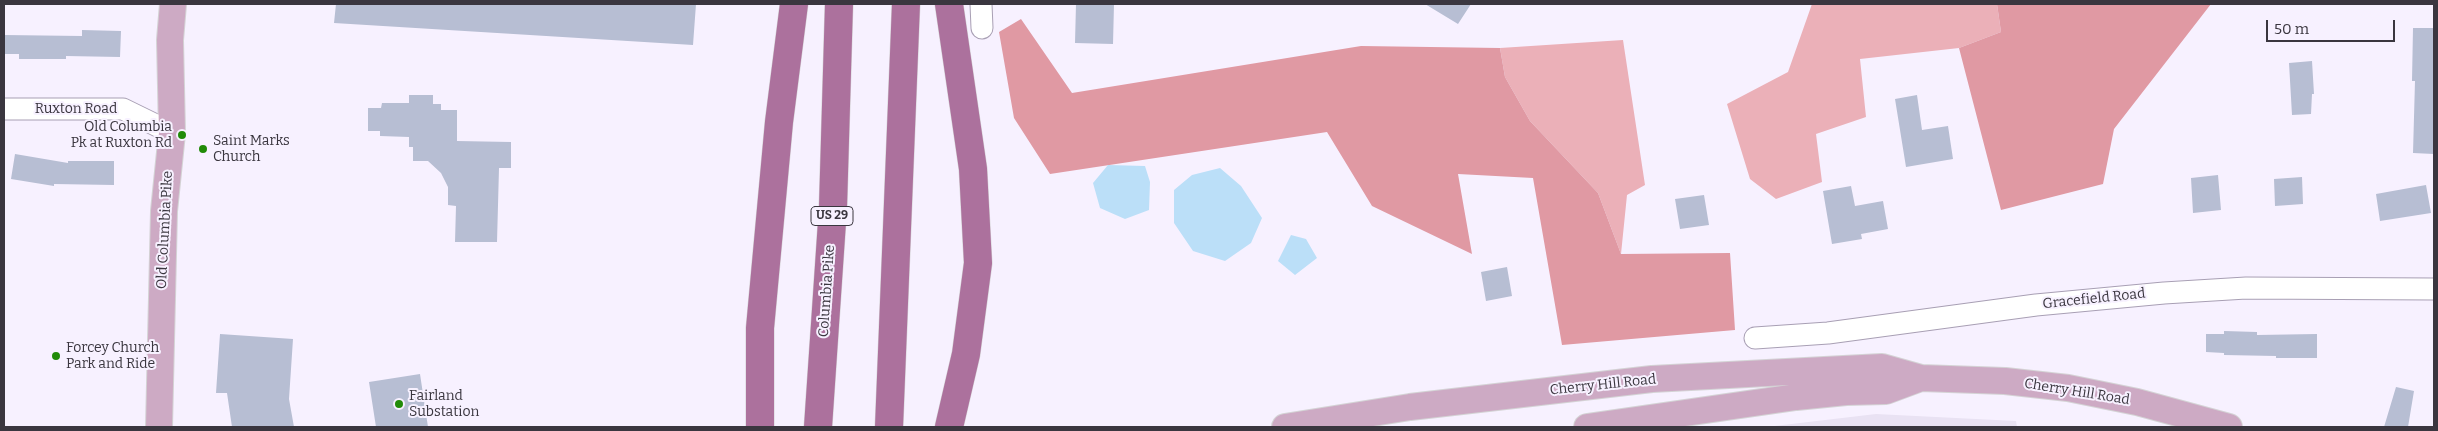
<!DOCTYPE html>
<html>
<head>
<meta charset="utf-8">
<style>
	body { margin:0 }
	#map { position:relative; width:2438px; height:431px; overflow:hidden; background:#f7f1ff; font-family:Bitter,serif }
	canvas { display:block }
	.frame { position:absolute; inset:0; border:5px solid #3a363f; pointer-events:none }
	.scale { position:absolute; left:2266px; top:20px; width:129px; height:22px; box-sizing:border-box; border:2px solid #3a363f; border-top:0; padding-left:6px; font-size:15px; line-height:18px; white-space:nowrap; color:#3a363f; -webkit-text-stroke:4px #f7f1ff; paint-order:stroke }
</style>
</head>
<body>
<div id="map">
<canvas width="2438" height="431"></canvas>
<div class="frame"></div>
<div class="scale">50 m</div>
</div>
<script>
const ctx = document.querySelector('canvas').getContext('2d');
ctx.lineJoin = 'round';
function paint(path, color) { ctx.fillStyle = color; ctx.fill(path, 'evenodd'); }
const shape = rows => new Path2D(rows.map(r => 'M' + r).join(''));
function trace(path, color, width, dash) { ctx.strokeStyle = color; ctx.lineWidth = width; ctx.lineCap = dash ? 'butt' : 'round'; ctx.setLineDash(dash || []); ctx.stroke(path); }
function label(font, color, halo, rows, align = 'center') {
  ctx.font = font + ' Bitter,serif'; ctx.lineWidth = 4; ctx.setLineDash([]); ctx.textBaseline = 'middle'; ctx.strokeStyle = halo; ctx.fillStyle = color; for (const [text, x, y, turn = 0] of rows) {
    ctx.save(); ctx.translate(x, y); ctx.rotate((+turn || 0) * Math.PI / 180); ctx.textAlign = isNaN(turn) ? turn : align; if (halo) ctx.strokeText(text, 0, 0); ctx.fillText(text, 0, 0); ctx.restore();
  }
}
paint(shape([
	[1876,414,2016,421,2017,427,1766,427]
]), '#e9e2f3');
paint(shape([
	[1812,4,1997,4,2001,32,1959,48,1860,59,1866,117,1816,134,1822,182,1776,199,1750,179,1727,104,1788,72],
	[1623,40,1645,185,1627,195,1621,254,1598,193,1530,121,1505,77,1500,48]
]), '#ebb0b8');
paint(shape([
	[1997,4,2211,4,2114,129,2103,184,2001,210,1959,48,2001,32],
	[1021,19,1072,93,1361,46,1500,48,1505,77,1530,121,1598,193,1621,254,1730,253,1735,330,1562,345,1533,178,1458,174,1472,254,1372,206,1327,132,1050,174,1014,118,999,32]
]), '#e099a3');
paint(shape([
	[1108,165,1145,166,1150,182,1149,210,1125,219,1100,208,1093,183],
	[1220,168,1241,186,1262,218,1251,243,1225,261,1193,251,1174,223,1174,190,1192,175],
	[1291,235,1306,239,1317,258,1295,275,1278,261]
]), '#bbdff8');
paint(shape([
	[336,4,696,4,693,45,334,23],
	[1076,4,1114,4,1113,44,1075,43],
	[1425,4,1471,4,1458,24],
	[2413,28,2434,28,2434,154,2413,153,2415,81,2412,81],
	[82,30,121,31,120,57,66,56,66,59,19,59,19,54,4,54,4,35,82,36],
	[2312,61,2314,94,2312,94,2311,114,2292,115,2289,63],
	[409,95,433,95,433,104,441,104,441,110,457,110,457,141,511,142,511,168,499,168,497,242,455,242,456,206,448,205,448,187,441,173,428,161,413,161,413,147,409,147,409,137,380,136,380,131,368,131,368,108,381,108,382,103,409,103],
	[1917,95,1922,130,1948,126,1953,159,1906,167,1895,99],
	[15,154,68,163,68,161,114,161,114,185,54,184,54,186,11,179],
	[2218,175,2221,210,2193,213,2191,178],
	[2302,177,2303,204,2275,206,2274,179],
	[2426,185,2431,213,2380,221,2376,194],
	[1851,186,1855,206,1883,201,1888,229,1861,234,1862,239,1832,244,1823,191],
	[1704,195,1709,225,1680,229,1675,199],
	[1507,267,1512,296,1486,301,1481,272],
	[2224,331,2257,332,2257,335,2317,334,2317,358,2276,358,2276,356,2224,355,2224,353,2206,352,2206,334,2224,334],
	[220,334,293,339,289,399,294,427,232,427,227,393,216,393],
	[420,374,428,427,376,427,369,382],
	[2396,387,2414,391,2408,427,2384,427]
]), '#b7bed3');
const minor = shape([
	[981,4,982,28],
	[4,109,123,109,172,133],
	[1755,338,1828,333,2036,305,2164,293,2246,288,2434,289]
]);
const major = shape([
	[159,427,164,211,172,133,170,40,173,4],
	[1285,427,1410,407,1652,379,1882,367,1921,378,2005,381,2068,388,2137,402,2229,427],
	[1587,427,1796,397,1846,392,1886,391,1921,378]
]);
const highway = shape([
	[760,427,760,328,779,122,794,4],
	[818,427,833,207,839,4],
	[889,427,906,4],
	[949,427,966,354,978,263,973,169,949,4]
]);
trace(minor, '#a89fb4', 23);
trace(major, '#d4d3d5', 28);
trace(highway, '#d4d3d5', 29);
trace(minor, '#fff', 21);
trace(major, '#cdaac4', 26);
trace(highway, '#ac719d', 28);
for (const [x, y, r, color] of [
	[182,135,5,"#218b08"],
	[203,149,5,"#218b08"],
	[56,356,5,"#218b08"],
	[399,404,5,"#218b08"]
]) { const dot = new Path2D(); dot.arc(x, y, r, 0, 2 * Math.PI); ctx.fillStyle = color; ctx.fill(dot); trace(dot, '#f7f1ff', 2); }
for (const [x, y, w] of [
	[832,216,42]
]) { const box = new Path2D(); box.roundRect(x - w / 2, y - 9.5, w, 19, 4); ctx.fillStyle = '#f7f1ff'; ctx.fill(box); trace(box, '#3a363f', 1); }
label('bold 12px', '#3a363f', null, [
	["US 29",832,216]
]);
label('14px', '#3a363f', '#f7f1ff', [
	["Ruxton Road",76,109],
	["Old Columbia Pike",165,230,-87],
	["Columbia Pike",827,291,-86],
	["Gracefield Road",2094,299,-6],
	["Cherry Hill Road",1603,385,-6],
	["Cherry Hill Road",2077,392,9]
]);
label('14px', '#3a363f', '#f7f1ff', [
	["Old Columbia",172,127,"right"],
	["Pk at Ruxton Rd",172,143,"right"],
	["Saint Marks",213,141],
	["Church",213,157],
	["Forcey Church",66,348],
	["Park and Ride",66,364],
	["Fairland",409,396],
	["Substation",409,412]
], 'left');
</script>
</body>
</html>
